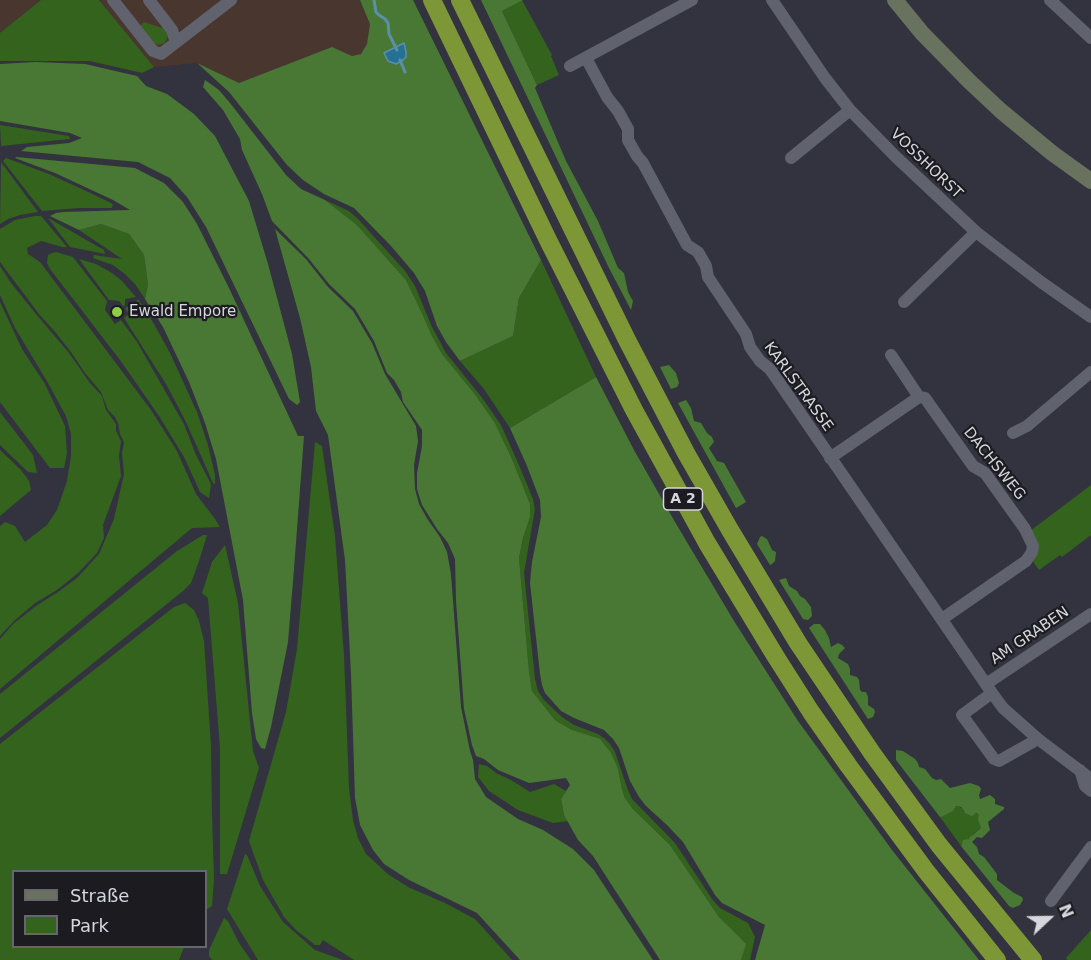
<!DOCTYPE html>
<html>
<head>
<meta charset="utf-8">
<style>
	body { margin:0 }
	#map { position:relative; width:1091px; height:960px; overflow:hidden; background:#32333e; font-family:"DejaVu Sans",sans-serif }
	canvas { display:block }
	.legend { position:absolute; left:12px; top:870px; width:195px; height:78px; box-sizing:border-box; background:#1b1b20; border:2px solid #66666c; margin:0; padding:8px 10px; list-style:none; font-size:18px; color:#d6d7de }
	.legend li { display:flex; align-items:center; gap:12px; height:30px }
	.legend b { width:30px; border:2px solid #66666c }
	.north { position:absolute; left:1019px; top:888px; width:60px; height:60px; -webkit-text-stroke:4px #1b1b20; paint-order:stroke; rotate:68deg; font-size:16px; font-weight:700; line-height:24px; text-align:center; color:#d6d7de }
	.north::after { content:''; display:block; margin:auto; width:21px; height:27px; background:#d6d7de; clip-path:polygon(50% 0,100% 100%,50% 72%,0 100%) }
</style>
</head>
<body>
<div id="map">
<canvas width="1091" height="960"></canvas>
<ul class="legend">
<li><b style="height:8px;background:#69725e"></b>Straße</li>
<li><b style="height:16px;background:#34631e"></b>Park</li>
</ul>
<div class="north">N</div>
</div>
<script>
const ctx = document.querySelector('canvas').getContext('2d');
ctx.lineJoin = 'round';
function paint(path, color) { ctx.fillStyle = color; ctx.fill(path, 'evenodd'); }
const shape = rows => new Path2D(rows.map(r => 'M' + r).join(''));
function trace(path, color, width, dash) { ctx.strokeStyle = color; ctx.lineWidth = width; ctx.lineCap = dash ? 'butt' : 'round'; ctx.setLineDash(dash || []); ctx.stroke(path); }
function label(font, color, halo, rows, align = 'center') {
  ctx.font = font + ' "DejaVu Sans",sans-serif'; ctx.lineWidth = 4.5; ctx.setLineDash([]); ctx.textBaseline = 'middle'; ctx.strokeStyle = halo; ctx.fillStyle = color; for (const [text, x, y, turn = 0] of rows) {
    ctx.save(); ctx.translate(x, y); ctx.rotate((+turn || 0) * Math.PI / 180); ctx.textAlign = isNaN(turn) ? turn : align; if (halo) ctx.strokeText(text, 0, 0); ctx.fillText(text, 0, 0); ctx.restore();
  }
}
paint(shape([
	[0,0,41,0,0,33],
	[99,0,360,0,370,24,367,44,361,54,352,56,332,47,239,83,197,63,154,67]
]), '#49372f');
paint(shape([
	[41,0,99,0,154,67,142,73,90,61,0,61,0,33],
	[522,0,552,55,551,56,559,75,537,85,502,11],
	[144,22,165,29,168,36,165,43,158,45,155,44,141,27,141,25],
	[0,125,69,136,70,139,1,146],
	[6,158,49,174,84,190,111,203,113,205,112,208,79,208,42,211,3,161],
	[1,162,38,212,20,215,8,219,0,224],
	[325,200,349,211,359,220,405,271,415,286,432,327,446,353,483,399,501,425,519,465,533,499,535,509,524,573,535,679,538,691,544,700,562,717,574,725,598,734,604,738,610,744,615,752,628,790,632,799,675,843,712,899,720,908,748,923,755,937,750,960,741,960,745,944,719,917,670,845,633,809,625,798,622,789,618,769,572,730,555,720,532,691,529,671,519,558,523,538,530,517,530,504,512,459,495,423,474,393,442,354,431,334,421,311,406,280,357,225],
	[35,216,41,216,67,247,62,247,41,241,27,248,28,254,40,262,151,410,177,451,196,494,215,519,220,527,192,528,0,689,0,639,13,624,36,606,58,592,77,578,99,554,114,519,124,474,122,453,124,442,120,434,118,423,115,417,108,410,101,392,85,373,71,352,56,333,39,314,0,262,0,229,15,220],
	[48,218,104,250,105,254,70,247],
	[101,224,129,234,144,255,148,285,145,299,135,284,125,274,113,265,93,258,94,255,122,259,79,230],
	[56,252,73,257,107,301,105,310,115,324,121,320,137,342,184,424,196,455,211,484,209,498,200,492,184,457,159,416,120,360,50,269,47,263,48,255,52,253],
	[79,259,96,264,112,273,121,280,136,297,125,299,125,305,123,306,119,301,109,300],
	[541,260,596,377,510,428,484,389,460,361,513,336,519,298],
	[0,266,11,283,36,314,69,353,90,383,102,396,106,410,116,424,116,431,121,441,119,456,121,476,103,525,104,538,97,553,78,573,57,590,35,603,14,621,0,636,0,526,5,522,15,526,25,542,47,525,57,510,67,481,71,456,71,434,66,416,48,383,15,328,0,295],
	[138,299,154,324,170,353,197,412,208,445,215,475,215,484,213,483,186,422,166,384,124,318,129,314,125,308,127,307,132,308],
	[0,302,22,349,45,384,65,426,67,453,64,468,50,468,0,402],
	[0,412,33,455,37,473,28,472,0,445],
	[315,442,322,446,335,536,344,655,349,788,353,820,358,838,366,854,389,875,410,888,445,903,475,919,512,960,354,960,323,940,320,945,315,945,296,930,284,917,263,880,249,841,286,712,297,649],
	[0,450,21,470,29,481,31,490,0,516],
	[1091,485,1091,535,1062,557,1060,555,1039,570,1032,560,1030,531],
	[203,535,207,535,199,561,191,583,183,591,0,738,0,694,177,551],
	[225,545,238,603,253,751,259,768,227,874,220,874,220,748,208,598,202,593,212,562],
	[185,603,194,610,199,621,204,641,211,746,212,815,214,878,212,906,206,910,206,872,14,872,14,946,184,947,179,960,0,960,0,744,174,607],
	[479,764,487,766,496,773,511,780,530,792,554,784,566,791,561,799,564,815,568,821,553,823,518,810,489,791,478,777],
	[956,806,980,815,981,828,973,834,970,839,961,844,961,846,940,817,952,811],
	[245,854,247,855,260,886,283,922,315,950,343,960,258,960,227,909],
	[224,918,228,921,239,943,251,960,212,960,209,956,209,950],
	[1091,930,1091,960,1067,960,1066,958]
]), '#34631e');
paint(shape([
	[360,0,413,0,541,260,519,298,513,336,460,361,446,342,437,326,425,291,414,273,391,246,354,208,324,194,303,180,287,165,229,92,197,63,239,83,332,47,352,56,361,54,367,44,370,24],
	[481,0,523,0,502,11,537,85,535,88,566,161,598,221,618,268,624,273,628,292,633,301,631,310,609,268],
	[36,62,85,64,137,76,146,86,167,94,194,114,215,136,249,201,268,264,292,354,300,402,297,405,289,399,206,227,187,197,170,178,138,162,21,151,27,147,69,143,82,138,70,133,0,121,0,64],
	[205,80,219,90,230,103,286,175,301,189,325,200,357,225,406,280,421,311,431,334,442,354,474,393,495,423,512,459,530,504,530,517,523,538,519,558,529,671,532,691,555,720,572,730,600,739,611,753,618,769,622,789,625,798,633,809,670,845,719,917,746,944,741,960,660,960,593,856,578,840,564,815,561,799,570,785,566,778,529,783,498,770,484,759,476,756,472,745,464,709,456,601,455,559,448,543,437,529,422,505,417,489,417,473,422,446,422,430,403,402,401,392,394,380,387,373,374,341,355,309,329,284,308,258,272,221,262,194,242,150,240,139,223,110,203,87],
	[16,157,135,168,164,183,183,202,197,224,229,288,298,436,304,436,294,569,288,642,271,727,265,749,261,748,256,739,252,713,243,600,216,459,205,423,189,382,163,327,145,299,148,285,144,255,129,234,101,224,79,230,50,216,56,213,63,212,130,210,113,200,55,173,15,158],
	[275,229,306,259,328,287,353,311,372,343,385,374,416,426,418,441,414,465,415,489,419,504,428,520,440,537,447,552,451,574,461,707,470,751,473,760,475,779,486,797,518,819,543,830,573,849,594,870,653,960,520,960,477,913,409,880,384,864,373,850,360,825,355,798,351,674,345,560,328,435,316,411,311,367,300,318],
	[669,365,676,373,679,383,677,387,671,389,660,367],
	[596,377,634,450,675,522,734,621,798,721,892,850,979,960,755,960,765,925,722,903,715,895,683,842,667,825,646,806,639,797,630,781,619,748,613,739,604,730,574,718,561,711,545,693,542,685,540,674,530,583,532,562,541,517,540,500,527,466,510,428],
	[686,400,691,408,694,421,701,423,707,433,712,437,714,442,709,448,717,461,724,463,746,502,736,508,678,403],
	[762,536,767,539,772,550,776,552,775,561,772,564,770,565,757,544,760,537],
	[786,578,789,586,797,591,800,596,805,599,811,607,812,616,808,620,803,619,779,580],
	[814,624,820,624,825,630,829,638,831,647,838,643,842,645,845,648,839,654,838,658,848,664,850,669,850,675,857,677,859,680,860,690,862,692,866,692,868,697,868,705,874,709,875,712,873,717,868,719,809,628],
	[896,750,903,751,915,759,918,763,919,767,925,769,932,778,936,780,941,779,950,788,970,783,979,786,981,789,979,795,980,799,990,795,995,799,995,804,1004,807,1004,809,988,822,990,830,982,838,977,837,972,842,977,847,979,854,984,857,997,874,997,880,1014,893,1022,897,1023,900,1020,905,1013,908,1009,906,961,846,963,840,970,839,969,838,981,828,978,819,979,815,976,813,972,816,965,813,964,810,961,807,956,806,953,811,941,817,940,817,896,760]
]), '#497834');
const water = shape([
	[404,43,406,52,406,57,403,60,396,64,388,61,384,53,404,43]
]);
paint(water, '#257193');
trace(water, '#5a90aa', 1.5);
trace(shape([
	[374,0,376,12,379,15,385,19,388,23,389,34,397,50],
	[400,60,405,72]
]), '#5a90aa', 3);
trace(shape([
	[113,0,153,51,161,54,231,0],
	[149,0,172,30,176,42],
	[772,0,825,78,850,110,895,156,976,232,1041,282,1091,317],
	[1050,0,1091,38],
	[586,58,607,97,618,111,628,129,628,140,637,156,643,163,687,245,698,252,706,266,708,277,746,334,750,347,760,361,770,369,992,693,1003,708,1038,739,1091,779],
	[570,66,692,0],
	[791,158,850,110],
	[904,302,976,232],
	[891,355,919,397],
	[1013,433,1027,426,1091,372],
	[830,458,919,397,925,398,973,466,985,473,1025,529,1033,546,1032,552,1026,561,942,619],
	[986,684,1091,614],
	[992,693,962,715,994,759,999,761,1038,739],
	[1080,770,1085,786,1091,791],
	[1051,901,1091,847]
]), '#60626e', 12);
trace(shape([
	[895,0,922,33,969,81,1001,111,1052,153,1091,181]
]), '#69725e', 16);
trace(shape([
	[432,0,549,242,634,410,707,543,776,657,811,712,848,765,926,871,997,960],
	[460,0,627,340,686,453,730,530,798,643,872,753,939,845,1033,960]
]), '#7d9737', 18);
for (const [x, y, r, color] of [
	[117,312,6,"#8dce44"]
]) { const dot = new Path2D(); dot.arc(x, y, r, 0, 2 * Math.PI); ctx.fillStyle = color; ctx.fill(dot); trace(dot, '#1b1b20', 2); }
for (const [x, y, w] of [
	[683,499,39]
]) { const box = new Path2D(); box.roundRect(x - w / 2, y - 11, w, 22, 4.5); ctx.fillStyle = '#1b1b20'; ctx.fill(box); trace(box, '#d6d7de', 1.5); }
label('bold 14px', '#d6d7de', null, [
	["A 2",683,499]
]);
label('15px', '#d6d7de', '#1b1b20', [
	["VOSSHORST",926,164,44],
	["KARLSTRASSE",798,387,54],
	["DACHSWEG",994,464,51],
	["AM GRABEN",1030,636,-34]
]);
label('15px', '#d6d7de', '#1b1b20', [
	["Ewald Empore",129,312]
], 'left');
</script>
</body>
</html>
